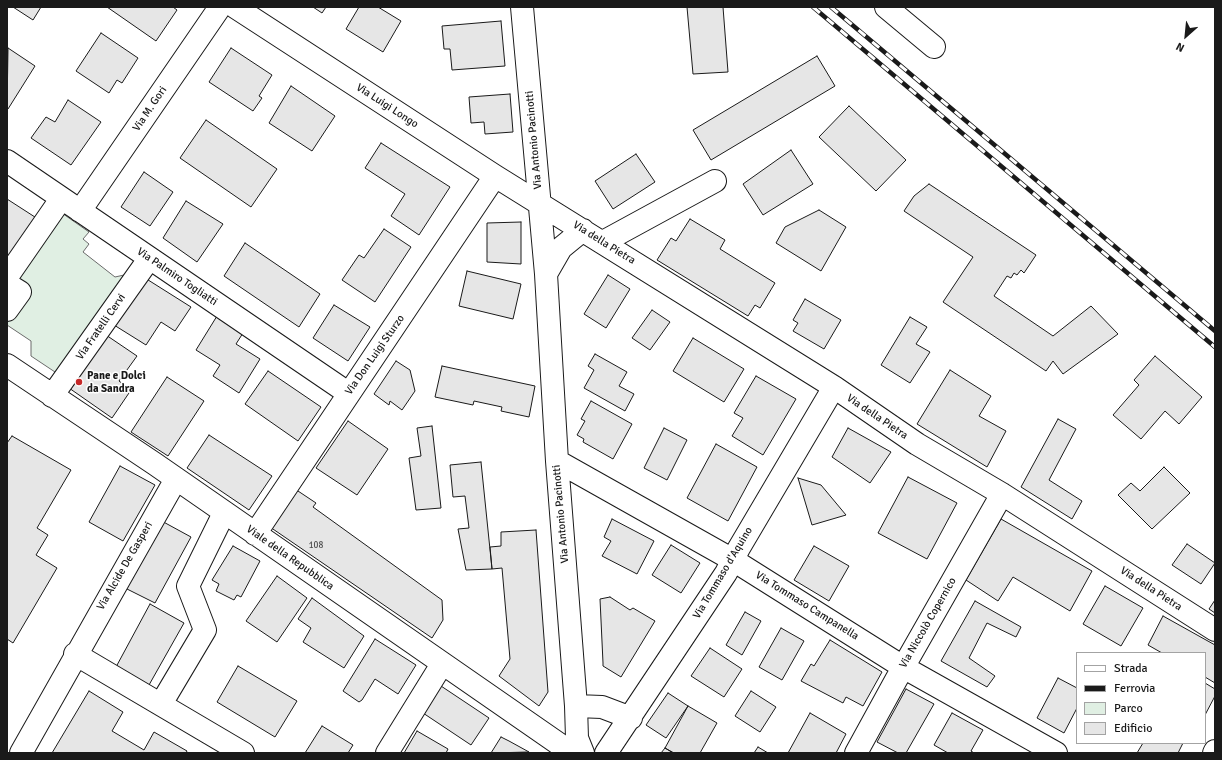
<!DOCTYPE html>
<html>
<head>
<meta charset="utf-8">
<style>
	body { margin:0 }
	#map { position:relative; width:1222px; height:760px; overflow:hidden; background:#fff; font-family:Signika,sans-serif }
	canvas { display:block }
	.frame { position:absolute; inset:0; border:8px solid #1a1a1a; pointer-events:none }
	.legend { position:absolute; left:1076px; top:652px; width:130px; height:92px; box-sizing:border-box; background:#fff; border:1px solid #a3a3a3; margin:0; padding:5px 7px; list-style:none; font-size:12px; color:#1a1a1a }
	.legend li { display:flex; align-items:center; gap:8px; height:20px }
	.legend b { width:20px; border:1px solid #a3a3a3 }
	.north { position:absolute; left:1166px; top:16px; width:40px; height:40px; -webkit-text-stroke:3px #fff; paint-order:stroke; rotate:207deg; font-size:11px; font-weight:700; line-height:16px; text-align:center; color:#1a1a1a }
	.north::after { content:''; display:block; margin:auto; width:14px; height:18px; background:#1a1a1a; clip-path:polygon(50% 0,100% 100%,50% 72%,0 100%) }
</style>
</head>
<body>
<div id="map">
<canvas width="1222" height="760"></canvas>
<div class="frame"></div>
<ul class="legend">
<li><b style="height:5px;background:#fff"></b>Strada</li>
<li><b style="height:5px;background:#1a1a1a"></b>Ferrovia</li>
<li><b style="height:11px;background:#e0efe3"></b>Parco</li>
<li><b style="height:11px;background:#e6e6e6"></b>Edificio</li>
</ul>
<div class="north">N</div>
</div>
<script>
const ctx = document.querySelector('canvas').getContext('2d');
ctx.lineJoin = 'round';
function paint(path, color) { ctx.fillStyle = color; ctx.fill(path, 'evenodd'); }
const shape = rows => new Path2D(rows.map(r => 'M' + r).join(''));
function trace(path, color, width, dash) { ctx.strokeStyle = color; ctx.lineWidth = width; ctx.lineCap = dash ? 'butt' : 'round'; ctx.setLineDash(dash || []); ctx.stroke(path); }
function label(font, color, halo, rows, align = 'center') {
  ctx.font = font + ' Signika,sans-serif'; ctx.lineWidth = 3; ctx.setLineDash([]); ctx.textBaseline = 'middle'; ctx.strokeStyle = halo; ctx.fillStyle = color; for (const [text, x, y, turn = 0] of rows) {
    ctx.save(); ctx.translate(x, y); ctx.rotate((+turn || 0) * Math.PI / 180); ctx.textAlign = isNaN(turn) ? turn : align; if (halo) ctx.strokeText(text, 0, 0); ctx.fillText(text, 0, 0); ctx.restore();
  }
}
const green = shape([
	[59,211,89,232,83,239,89,244,83,252,115,277,133,273,61,376,31,356,31,341,7,325,7,321,28,292,12,280,59,211]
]);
paint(green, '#e0efe3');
trace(green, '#6a6a6a', 1);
const building = shape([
	[13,7,41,7,33,20,13,7],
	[107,7,173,7,177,10,156,41,107,7],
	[313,7,326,7,322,13,313,7],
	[359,7,378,7,401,21,383,52,346,29,359,7],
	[687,7,723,7,728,72,693,74,687,7],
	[501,21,505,66,452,70,450,49,444,49,442,26,501,21],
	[101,33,138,58,122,83,117,80,109,93,76,71,101,33],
	[8,48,35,66,8,109,7,109,8,48],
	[231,48,272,75,259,96,262,98,253,111,209,82,231,48],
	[817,56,835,86,711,160,693,130,817,56],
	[291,86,335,116,312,151,269,123,291,86],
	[510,94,513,132,485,134,484,122,471,123,469,97,510,94],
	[68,100,101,122,71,165,31,138,46,117,55,122,68,100],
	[849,106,906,160,876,191,819,137,849,106],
	[206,120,277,169,251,207,180,158,206,120],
	[381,143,450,187,419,235,391,216,405,194,365,168,381,143],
	[791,150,813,184,763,215,743,184,791,150],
	[636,154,655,182,613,209,595,181,636,154],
	[144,172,173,192,150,226,121,207,144,172],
	[929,184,1036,255,1024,273,1021,270,1017,275,1014,273,1011,278,1007,276,994,296,1053,336,1091,306,1118,334,1063,374,1053,361,1046,371,943,302,973,257,904,211,914,196,929,184],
	[7,199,38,219,7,264,7,199],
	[186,201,223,224,197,262,163,238,186,201],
	[819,210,846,227,821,271,776,243,785,227,819,210],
	[690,219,725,240,720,249,775,283,760,308,755,305,748,316,657,260,671,238,676,241,690,219],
	[521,222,521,264,487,262,487,223,521,222],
	[384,229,411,247,375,302,342,280,359,255,364,258,384,229],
	[245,243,320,294,299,327,224,276,245,243],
	[467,271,521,284,513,319,459,306,467,271],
	[608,275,630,289,606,328,584,314,608,275],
	[145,278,191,307,175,331,161,322,146,345,114,325,145,278],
	[805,299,841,320,824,349,793,331,798,323,793,320,805,299],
	[334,305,370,327,348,361,313,338,334,305],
	[652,310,670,322,650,350,632,338,652,310],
	[217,316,243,333,236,344,260,359,239,393,213,376,220,365,196,350,217,316],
	[910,317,927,327,916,344,930,352,910,383,881,365,910,317],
	[106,335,137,356,119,381,131,390,112,418,69,388,106,335],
	[693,338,744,369,724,402,673,371,693,338],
	[595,354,627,372,619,386,634,394,625,411,584,388,594,370,588,366,595,354],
	[1155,356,1202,397,1179,424,1165,411,1141,439,1113,415,1139,385,1134,380,1155,356],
	[396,361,410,370,415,391,402,410,390,401,389,405,374,394,396,361],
	[442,366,535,386,529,417,501,411,502,407,474,401,473,405,435,397,442,366],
	[950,370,991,396,979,416,1006,431,987,467,917,424,950,370],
	[268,371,321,407,298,441,245,404,268,371],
	[756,376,796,399,763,455,732,436,743,418,734,413,756,376],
	[167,377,204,401,168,456,131,432,167,377],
	[591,401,632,424,613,459,583,442,584,439,577,435,585,421,581,419,591,401],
	[1058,419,1076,429,1049,480,1082,501,1072,519,1021,487,1058,419],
	[348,421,388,449,357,495,316,468,348,421],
	[432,426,441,508,416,510,409,458,421,456,417,428,432,426],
	[664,428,687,440,667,480,644,468,664,428],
	[848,428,891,452,870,483,832,457,848,428],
	[209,435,272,476,249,510,187,468,209,435],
	[12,436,71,470,37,528,48,535,36,555,57,568,13,643,7,639,7,443,12,436],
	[716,444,757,467,728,521,687,498,716,444],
	[481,462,492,569,466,570,458,529,469,528,465,496,453,497,450,465,481,462],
	[120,466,155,485,123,541,89,522,120,466],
	[1164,467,1190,493,1152,529,1118,495,1131,483,1140,491,1164,467],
	[908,477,957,503,927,559,878,533,908,477],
	[798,478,821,485,846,515,812,525,798,478],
	[295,489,316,503,313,507,442,600,443,620,432,638,270,527,295,489],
	[158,519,191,537,155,603,121,586,158,519],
	[612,519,654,541,637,574,602,556,611,541,604,537,612,519],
	[1001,519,1092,571,1070,611,1013,577,998,601,966,580,1001,519],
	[536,530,548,692,539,706,499,676,510,659,502,568,492,569,490,547,501,546,501,532,536,530],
	[1187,544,1215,563,1201,584,1172,565,1187,544],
	[671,545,700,563,681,593,652,575,671,545],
	[233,546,260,561,241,597,237,595,234,600,216,591,219,584,212,580,233,546],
	[814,546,849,566,829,601,794,580,814,546],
	[277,576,307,598,277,642,246,621,277,576],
	[1105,586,1143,608,1121,646,1083,624,1105,586],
	[610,597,630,610,633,608,655,621,621,677,603,666,603,663,600,599,610,597],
	[312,598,364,636,344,668,303,642,311,628,298,619,312,598],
	[1215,600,1215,613,1209,609,1215,600],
	[975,601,1021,627,1016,637,987,623,969,658,995,676,987,687,941,661,975,601],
	[150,604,184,623,149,685,116,667,150,604],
	[745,612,761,621,742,655,726,645,745,612],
	[1163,616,1215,645,1215,683,1205,677,1205,653,1162,653,1148,645,1163,616],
	[781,628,804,641,782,680,759,667,781,628],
	[375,639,416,665,398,694,375,679,362,700,359,702,343,691,375,639],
	[830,640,882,672,863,706,846,697,843,703,801,681,811,664,814,666,830,640],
	[710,648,742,669,724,697,691,676,710,648],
	[238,666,297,701,275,737,217,702,238,666],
	[1058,678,1077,688,1077,708,1064,733,1037,718,1058,678],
	[1205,683,1215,689,1215,696,1205,715,1205,683],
	[438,684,489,718,471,745,420,711,438,684],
	[906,689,934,704,906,753,898,753,877,742,906,689],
	[89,691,123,712,112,731,144,750,154,732,187,751,186,753,52,753,89,691],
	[751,691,776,707,760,732,735,716,751,691],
	[668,693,688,706,666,738,646,725,668,693],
	[688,706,717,723,700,753,674,753,665,748,688,706],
	[810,713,846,734,836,753,788,753,810,713],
	[952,713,983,730,971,751,974,753,948,753,934,745,952,713],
	[322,726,353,745,348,753,305,753,322,726],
	[417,731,448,749,446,753,404,753,417,731],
	[501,737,509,741,529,752,491,753,501,737],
	[1143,743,1183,743,1178,753,1137,753,1143,743],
	[758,747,768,753,754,753,758,747],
	[665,748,673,753,661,753,665,748]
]);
paint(building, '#e6e6e6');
trace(building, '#1a1a1a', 1);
const minor = shape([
	[235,7,495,176,834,387,917,444,1002,494,1215,630],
	[522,7,546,274,557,461,576,706,577,738,583,753],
	[886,7,934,47],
	[7,161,348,393],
	[80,211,220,7],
	[603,242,715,181],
	[546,274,561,248,583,230],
	[7,277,61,199],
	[7,284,20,292,7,310],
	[7,365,155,464,572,753],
	[52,396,149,259],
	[557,461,733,560,903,667,1056,753],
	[255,534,495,176],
	[75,654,243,753],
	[161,704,205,630,188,586,224,513],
	[576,706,602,707,631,718],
	[21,753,176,479],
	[387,753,442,664],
	[606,753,726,573,739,548,834,387],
	[856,753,896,680,1002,494],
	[1214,753,1215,751]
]);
trace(minor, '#1a1a1a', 24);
trace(minor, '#fff', 22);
const rail = shape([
	[813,7,1215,347],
	[831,7,1215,331]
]);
trace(rail, '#1a1a1a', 4.5);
trace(rail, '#fff', 3, [9]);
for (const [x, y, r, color] of [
	[79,382,4,"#c62828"]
]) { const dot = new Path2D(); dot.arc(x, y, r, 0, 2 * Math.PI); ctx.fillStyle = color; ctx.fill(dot); trace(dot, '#fff', 1.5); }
label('9px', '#4d4d4d', null, [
	["108",316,546]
]);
label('11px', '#1a1a1a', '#fff', [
	["Via Luigi Longo",387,106,33],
	["Via M. Gori",150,109,-56],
	["Via Antonio Pacinotti",534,140,-95],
	["Via della Pietra",604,243,32],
	["Via Palmiro Togliatti",177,277,34],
	["Via Fratelli Cervi",101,327,-55],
	["Via Don Luigi Sturzo",375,355,-55],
	["Via della Pietra",877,417,34],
	["Via Antonio Pacinotti",561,514,-95],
	["Viale della Repubblica",290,558,35],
	["Via Alcide De Gasperi",125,566,-60],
	["Via Tommaso d'Aquino",723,573,-59],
	["Via della Pietra",1151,589,33],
	["Via Tommaso Campanella",807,606,32],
	["Via Niccolò Copernico",928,623,-60]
]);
label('bold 11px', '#1a1a1a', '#fff', [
	["Pane e Dolci",87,376],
	["da Sandra",87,389]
], 'left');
</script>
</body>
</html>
